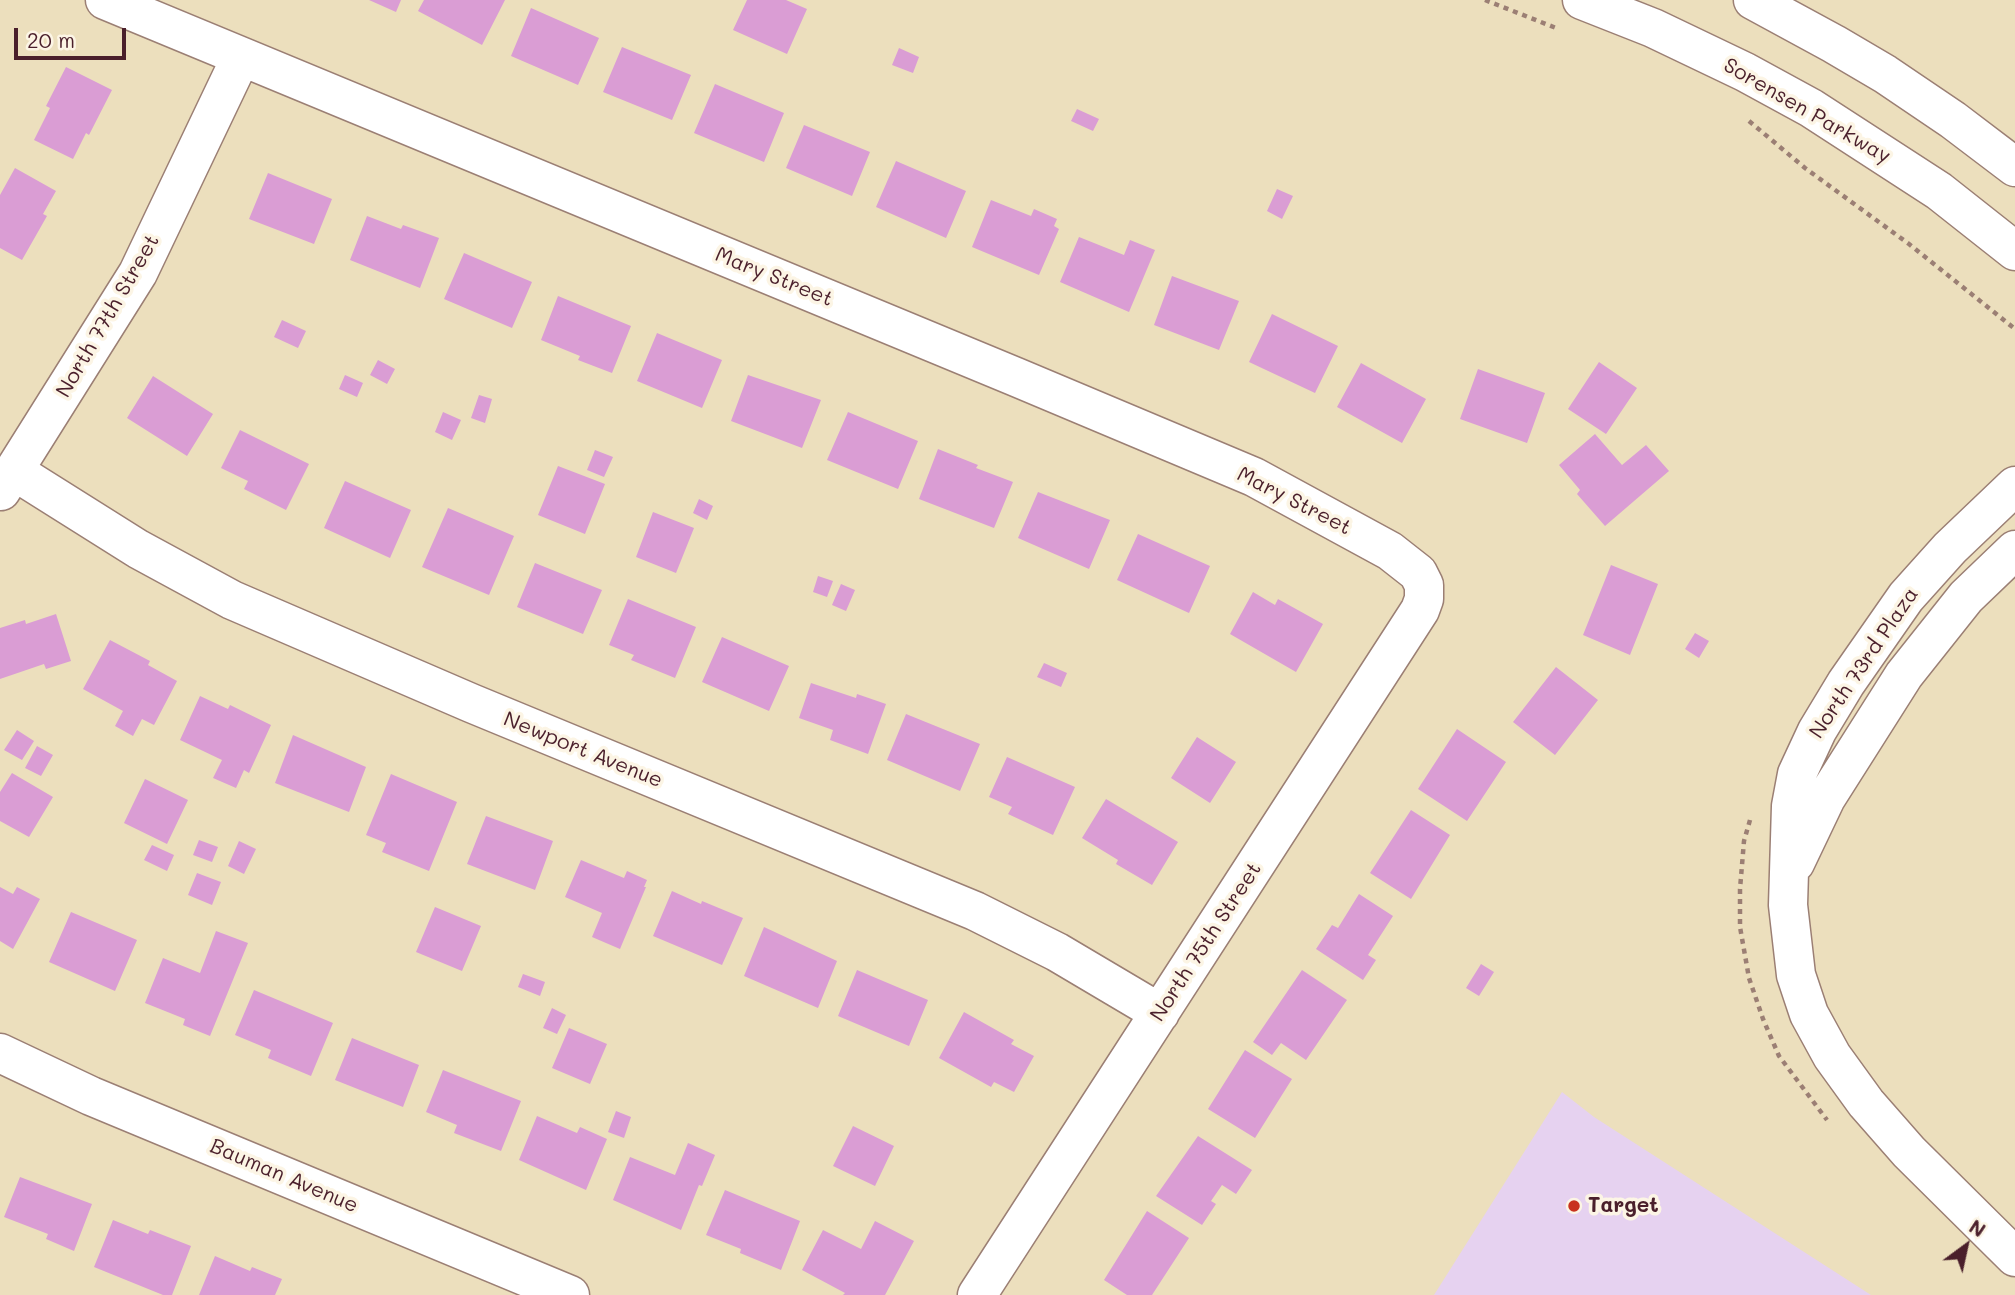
<!DOCTYPE html>
<html>
<head>
<meta charset="utf-8">
<style>
	body { margin:0 }
	#map { position:relative; width:2015px; height:1295px; overflow:hidden; background:#ecdfbd; font-family:Mali,sans-serif }
	canvas { display:block }
	.north { position:absolute; left:1931px; top:1211px; width:70px; height:70px; -webkit-text-stroke:5px #fcf5e5; paint-order:stroke; rotate:33deg; font-size:19px; font-weight:700; line-height:28px; text-align:center; color:#4a1f2b }
	.north::after { content:''; display:block; margin:auto; width:24px; height:32px; background:#4a1f2b; clip-path:polygon(50% 0,100% 100%,50% 72%,0 100%) }
	.scale { position:absolute; left:14px; top:28px; width:112px; height:32px; box-sizing:border-box; border:4px solid #4a1f2b; border-top:0; padding-left:9px; font-size:21px; line-height:24px; white-space:nowrap; color:#4a1f2b; -webkit-text-stroke:5px #fcf5e5; paint-order:stroke }
</style>
</head>
<body>
<div id="map">
<canvas width="2015" height="1295"></canvas>
<div class="north">N</div>
<div class="scale">20 m</div>
</div>
<script>
const ctx = document.querySelector('canvas').getContext('2d');
ctx.lineJoin = 'round';
function paint(path, color) { ctx.fillStyle = color; ctx.fill(path, 'evenodd'); }
const shape = rows => new Path2D(rows.map(r => 'M' + r).join(''));
function trace(path, color, width, dash) { ctx.strokeStyle = color; ctx.lineWidth = width; ctx.lineCap = dash ? 'butt' : 'round'; ctx.setLineDash(dash || []); ctx.stroke(path); }
function label(font, color, halo, rows, align = 'center') {
  ctx.font = font + ' Mali,sans-serif'; ctx.lineWidth = 7; ctx.setLineDash([]); ctx.textBaseline = 'middle'; ctx.strokeStyle = halo; ctx.fillStyle = color; for (const [text, x, y, turn = 0] of rows) {
    ctx.save(); ctx.translate(x, y); ctx.rotate((+turn || 0) * Math.PI / 180); ctx.textAlign = isNaN(turn) ? turn : align; if (halo) ctx.strokeText(text, 0, 0); ctx.fillText(text, 0, 0); ctx.restore();
  }
}
paint(shape([
	[1562,1092,1594,1117,1871,1295,1434,1295]
]), '#e6d2f0');
paint(shape([
	[369,0,401,0,396,12],
	[424,0,505,0,482,45,418,11],
	[747,0,786,0,807,9,787,54,733,30],
	[531,8,599,38,578,85,511,56],
	[622,47,691,75,672,120,603,92],
	[899,48,919,57,913,73,892,65],
	[66,67,112,90,89,135,86,133,73,159,34,140,50,108,46,106],
	[715,84,784,113,764,162,694,133],
	[1077,109,1099,119,1093,131,1071,121],
	[804,125,870,152,852,196,786,168],
	[896,161,966,191,946,238,876,207],
	[15,168,56,191,43,214,47,216,22,260,0,248,0,195],
	[268,173,332,199,314,244,249,219],
	[1277,189,1293,196,1282,219,1267,211],
	[991,200,1031,216,1034,209,1057,219,1054,226,1059,229,1039,275,972,247],
	[367,216,401,229,403,225,439,238,420,288,350,260],
	[1079,237,1124,255,1130,240,1155,250,1129,312,1060,282],
	[464,253,532,282,512,328,444,299],
	[1172,276,1239,301,1219,350,1154,325],
	[558,296,631,326,612,373,578,360,580,356,541,340],
	[1272,314,1338,346,1315,393,1249,362],
	[282,320,306,331,298,348,274,337],
	[657,333,722,360,702,408,637,381],
	[378,360,395,369,387,384,370,375],
	[1599,362,1637,388,1606,434,1568,409],
	[1361,363,1426,399,1402,443,1337,407],
	[1478,369,1545,393,1527,443,1460,419],
	[345,375,363,383,357,397,339,389],
	[748,375,821,400,802,448,731,421],
	[153,376,213,414,187,456,127,418],
	[479,395,492,399,485,423,471,418],
	[443,412,461,420,452,440,435,432],
	[848,412,918,441,898,489,827,460],
	[240,430,309,464,286,510,244,489,248,481,221,468],
	[1595,434,1622,465,1646,445,1669,471,1605,526,1577,494,1580,490,1559,465],
	[938,449,978,465,976,468,1013,482,994,528,919,499],
	[595,450,613,457,604,477,587,470],
	[558,466,605,484,585,534,538,515],
	[345,481,411,510,390,558,324,528],
	[1038,492,1110,520,1089,569,1018,538],
	[699,499,713,506,707,520,693,513],
	[448,508,514,536,489,595,422,567],
	[653,512,694,528,676,573,636,557],
	[1138,534,1210,566,1189,613,1117,580],
	[535,563,602,590,583,634,517,607],
	[1611,565,1658,584,1630,655,1583,635],
	[818,576,833,581,827,597,813,592],
	[841,584,855,590,846,611,832,605],
	[1253,592,1275,605,1278,599,1323,624,1296,672,1230,634],
	[628,599,696,627,675,678,631,660,634,655,609,645],
	[56,614,71,661,46,669,44,664,0,679,0,628,25,620,26,624],
	[1695,633,1709,641,1699,658,1685,649],
	[722,637,789,666,769,711,702,682],
	[110,640,150,661,148,665,177,681,154,725,142,719,133,736,115,726,123,711,83,689],
	[1044,663,1067,673,1061,687,1037,677],
	[1556,667,1598,700,1555,755,1513,722],
	[811,683,856,698,857,694,886,704,868,754,830,740,833,730,799,718],
	[200,696,228,709,230,705,271,725,249,773,244,770,236,788,213,778,222,760,180,740],
	[906,714,980,744,960,791,887,760],
	[1457,729,1506,762,1467,821,1418,789],
	[17,730,34,741,22,760,4,750],
	[293,735,366,767,349,812,275,783],
	[1197,737,1236,762,1210,803,1171,778],
	[37,746,53,755,41,776,25,768],
	[1007,757,1075,787,1053,835,1008,814,1012,807,989,797],
	[12,773,53,797,29,837,0,821,0,792],
	[391,774,457,802,429,871,382,852,386,843,366,835],
	[145,779,188,800,167,844,124,823],
	[1106,799,1178,842,1152,885,1116,864,1118,860,1082,838],
	[1411,810,1450,835,1411,899,1370,873],
	[486,816,553,841,535,890,467,864],
	[199,840,218,847,212,862,193,855],
	[239,841,256,849,244,874,228,866],
	[152,845,174,855,167,871,144,860],
	[581,860,624,878,627,871,647,880,644,887,646,887,620,949,592,937,602,913,565,897],
	[197,873,221,882,212,905,188,895],
	[0,887,13,894,17,887,40,899,13,949,0,941],
	[672,891,701,904,702,901,743,918,722,965,653,936],
	[1359,894,1393,916,1368,955,1376,960,1363,980,1316,949,1332,925,1338,928],
	[435,907,481,926,462,971,416,952],
	[71,912,137,940,115,991,49,962],
	[764,927,837,961,818,1008,744,976],
	[216,931,248,943,210,1036,183,1025,185,1019,145,1003,163,958,200,973],
	[1481,964,1494,972,1479,996,1466,988],
	[857,970,928,1000,909,1046,838,1016],
	[1302,970,1347,1000,1306,1060,1281,1043,1272,1055,1253,1042],
	[523,974,545,982,540,996,518,987],
	[254,990,333,1023,311,1076,268,1058,271,1050,235,1035],
	[552,1008,566,1015,557,1034,543,1028],
	[964,1012,1014,1040,1011,1044,1034,1056,1014,1092,994,1082,991,1087,939,1058],
	[569,1028,607,1044,590,1084,552,1068],
	[352,1038,419,1065,403,1107,335,1080],
	[1245,1050,1292,1079,1255,1138,1208,1109],
	[443,1070,521,1101,501,1151,454,1133,457,1125,426,1112],
	[616,1111,631,1117,624,1138,608,1132],
	[537,1116,577,1133,580,1127,607,1139,586,1190,519,1160],
	[853,1126,894,1146,875,1186,833,1166],
	[1198,1136,1252,1170,1236,1194,1222,1185,1211,1201,1216,1204,1202,1225,1156,1196],
	[688,1143,715,1155,702,1186,699,1185,681,1230,613,1200,630,1157,675,1175],
	[20,1177,92,1204,74,1251,46,1239,48,1234,4,1217],
	[725,1190,800,1221,781,1270,740,1253,741,1249,706,1235],
	[1147,1211,1189,1238,1152,1295,1127,1295,1104,1280],
	[113,1220,148,1234,150,1230,191,1246,172,1295,163,1295,94,1267],
	[875,1221,914,1241,885,1295,843,1295,845,1293,802,1270,823,1230,861,1249],
	[215,1256,250,1271,252,1267,282,1279,275,1295,199,1295]
]), '#da9dd4');
const minor = shape([
	[105,0,1016,377,1254,477,1390,551,1418,573,1424,585,1424,599,1420,610,977,1295],
	[14,471,138,549,232,600,471,703,975,911,1057,952,1160,1013],
	[2015,486,1950,548,1906,597,1846,683,1817,731,1797,774,1791,806,1788,905,1796,975,1809,1014,1832,1056,1866,1103,1909,1152,2015,1257],
	[1,491,138,273,241,57],
	[1795,863,1826,798,1904,675,1966,597,2015,550],
	[0,1053,91,1096,570,1295]
]);
const major = shape([
	[1582,0,1653,28,1745,72,1811,108,1939,191,2015,251],
	[1753,0,1834,44,1885,74,1953,120,2015,167]
]);
trace(minor, '#9b7f74', 41);
trace(major, '#9b7f74', 41);
trace(shape([
	[1485,0,1556,28],
	[1749,121,1805,168,1909,244,2015,329],
	[1750,820,1744,841,1740,889,1740,927,1749,978,1763,1019,1779,1056,1827,1120]
]), '#9b7f74', 4.5, [5, 5]);
trace(minor, '#fff', 38);
trace(major, '#fff', 38);
for (const [x, y, r, color] of [
	[1574,1206,7,"#c8321e"]
]) { const dot = new Path2D(); dot.arc(x, y, r, 0, 2 * Math.PI); ctx.fillStyle = color; ctx.fill(dot); trace(dot, '#fcf5e5', 2.5); }
label('21px', '#4a1f2b', '#fcf5e5', [
	["Sorensen Parkway",1807,111,30],
	["Mary Street",774,277,22],
	["North 77th Street",108,316,-60],
	["Mary Street",1294,501,27],
	["North 73rd Plaza",1864,663,-56],
	["Newport Avenue",583,750,22],
	["North 75th Street",1206,942,-57],
	["Bauman Avenue",284,1176,23]
]);
label('bold 21px', '#4a1f2b', '#fcf5e5', [
	["Target",1588,1206]
], 'left');
</script>
</body>
</html>
